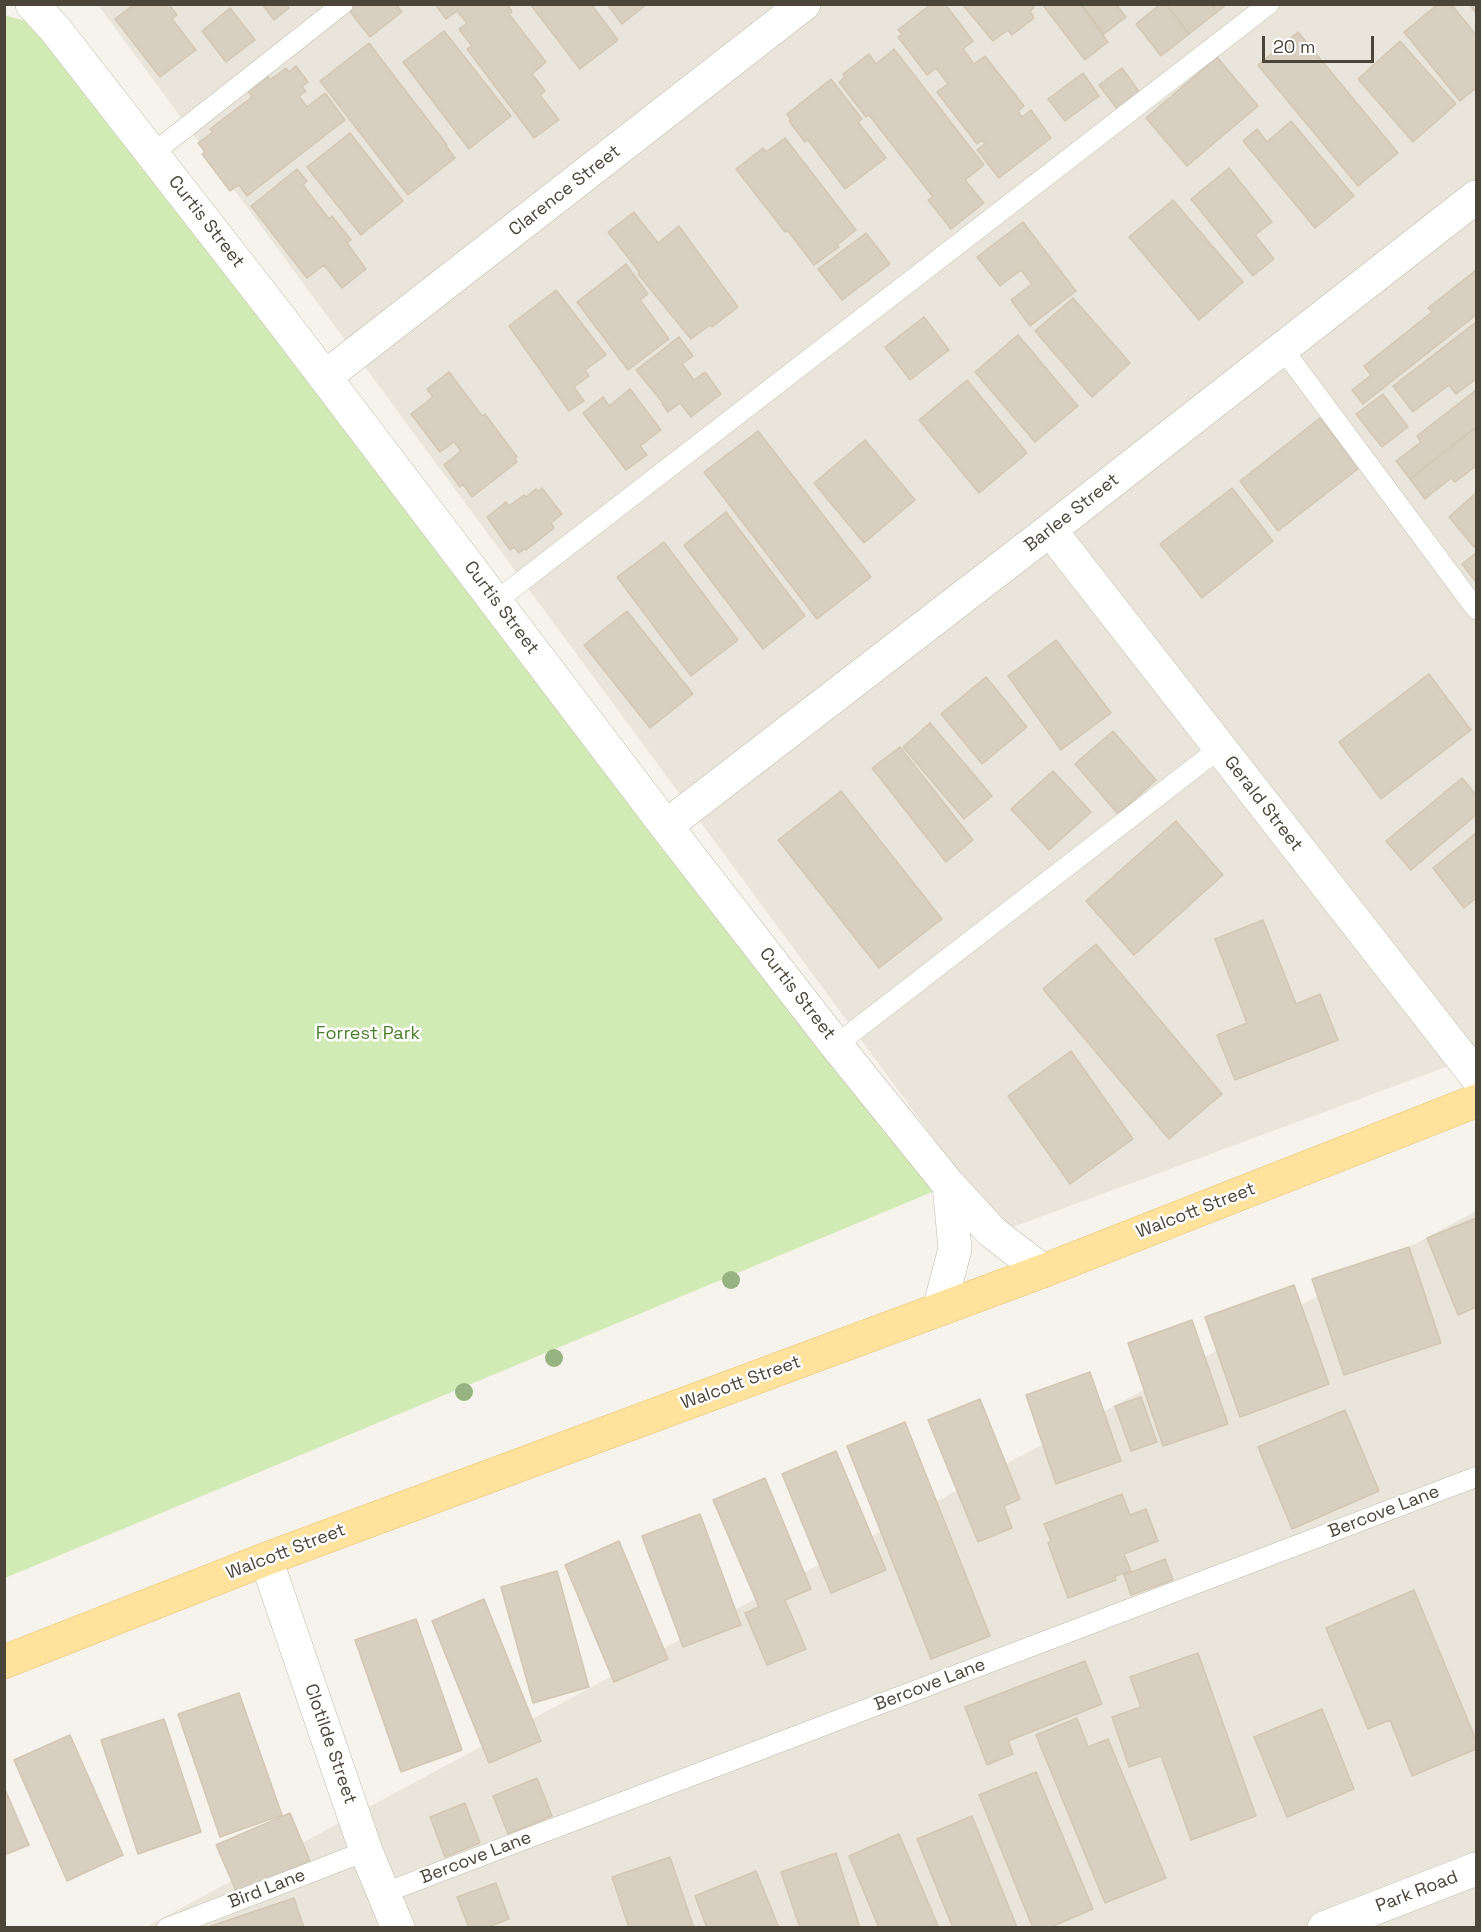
<!DOCTYPE html>
<html>
<head>
<meta charset="utf-8">
<style>
	body { margin:0 }
	#map { position:relative; width:1481px; height:1932px; overflow:hidden; background:#f6f3ec; font-family:"Space Grotesk",sans-serif }
	canvas { display:block }
	.frame { position:absolute; inset:0; border:6px solid #4b4439; pointer-events:none }
	.scale { position:absolute; left:1262px; top:36px; width:112px; height:27px; box-sizing:border-box; border:3px solid #4b4439; border-top:0; padding-left:8px; font-size:18px; line-height:21px; white-space:nowrap; color:#4b4439; -webkit-text-stroke:4px #fff; paint-order:stroke }
</style>
</head>
<body>
<div id="map">
<canvas width="1481" height="1932"></canvas>
<div class="frame"></div>
<div class="scale">20 m</div>
</div>
<script>
const ctx = document.querySelector('canvas').getContext('2d');
ctx.lineJoin = 'round';
function paint(path, color) { ctx.fillStyle = color; ctx.fill(path, 'evenodd'); }
const shape = rows => new Path2D(rows.map(r => 'M' + r).join(''));
function trace(path, color, width, dash) { ctx.strokeStyle = color; ctx.lineWidth = width; ctx.lineCap = dash ? 'butt' : 'round'; ctx.setLineDash(dash || []); ctx.stroke(path); }
function label(font, color, halo, rows, align = 'center') {
  ctx.font = font + ' "Space Grotesk",sans-serif'; ctx.lineWidth = 5; ctx.setLineDash([]); ctx.textBaseline = 'middle'; ctx.strokeStyle = halo; ctx.fillStyle = color; for (const [text, x, y, turn = 0] of rows) {
    ctx.save(); ctx.translate(x, y); ctx.rotate((+turn || 0) * Math.PI / 180); ctx.textAlign = isNaN(turn) ? turn : align; if (halo) ctx.strokeText(text, 0, 0); ctx.fillText(text, 0, 0); ctx.restore();
  }
}
paint(shape([
	[98,5,1476,5,1476,1056,1002,1231],
	[1476,1211,1476,1927,146,1927]
]), '#eae5da');
paint(shape([
	[4,15,55,29,949,1185,5,1578]
]), '#d2eab5');
const building = shape([
	[131,4,169,4,177,15,172,19,196,50,160,77,115,19,132,6,131,4],
	[262,4,286,4,289,8,274,20,262,4],
	[355,4,396,4,402,12,370,37,349,10,355,4],
	[435,4,507,4,512,12,509,14,546,62,532,74,545,91,540,95,559,120,534,138,467,49,472,46,459,29,467,23,457,11,446,19,435,4],
	[530,4,591,4,618,40,580,69,530,4],
	[607,4,647,4,622,24,607,4],
	[931,4,945,4,973,41,963,49,974,64,985,56,1024,106,1018,111,1022,117,1031,110,1051,138,999,178,977,150,985,144,982,140,977,144,937,92,948,84,936,68,927,75,898,37,902,34,898,30,931,4],
	[962,4,1031,4,1034,8,1030,11,1034,18,1012,35,1008,30,993,41,962,4],
	[1042,4,1080,4,1108,42,1085,60,1042,4],
	[1081,4,1116,4,1126,17,1104,34,1081,4],
	[1160,4,1166,4,1189,34,1161,56,1136,24,1160,4],
	[1166,4,1211,4,1217,12,1189,34,1166,4],
	[1211,4,1227,4,1217,12,1211,4],
	[1438,4,1451,4,1476,35,1476,88,1460,101,1404,32,1438,4],
	[1469,4,1476,4,1476,13,1469,4],
	[230,8,255,40,226,62,202,31,230,8],
	[444,31,511,116,469,149,403,62,444,31],
	[1298,32,1398,153,1358,186,1258,65,1298,32],
	[1400,41,1456,104,1413,142,1358,79,1400,41],
	[369,43,447,145,446,146,455,158,408,195,320,81,369,43],
	[894,49,984,165,965,180,984,203,951,229,928,200,933,197,869,115,866,117,839,82,845,77,843,74,869,54,876,64,894,49],
	[1217,57,1258,106,1187,166,1146,118,1217,57],
	[296,66,308,82,302,87,306,91,299,96,307,107,325,93,345,120,247,196,239,185,230,191,202,154,205,152,198,143,213,132,210,129,252,97,248,91,268,76,270,80,286,68,289,72,296,66],
	[1122,68,1140,93,1118,110,1099,85,1122,68],
	[1083,73,1099,96,1065,121,1048,99,1083,73],
	[831,79,862,119,858,122,886,158,845,189,808,140,805,142,789,121,791,120,787,114,831,79],
	[1291,121,1354,196,1315,228,1243,141,1257,129,1267,142,1291,121],
	[350,133,403,201,361,235,307,167,350,133],
	[785,138,856,230,837,245,839,247,814,265,787,230,785,232,736,169,763,148,766,152,785,138],
	[1229,168,1272,222,1255,235,1274,259,1253,276,1191,199,1229,168],
	[297,169,307,181,303,185,329,219,332,216,351,240,347,243,366,269,342,288,324,265,307,278,251,206,297,169],
	[1173,200,1243,282,1199,320,1129,237,1173,200],
	[634,212,658,243,679,226,738,307,712,327,710,325,691,339,638,274,640,273,608,232,634,212],
	[1023,222,1076,291,1030,326,1011,300,1032,284,1021,270,1000,286,977,257,1023,222],
	[866,233,890,264,842,300,818,269,866,233],
	[626,264,648,294,640,300,669,339,628,370,577,302,626,264],
	[1476,270,1476,315,1363,404,1352,390,1371,375,1364,366,1432,312,1428,308,1476,270],
	[556,290,606,355,585,370,589,376,574,387,584,401,569,411,509,326,556,290],
	[1073,298,1130,363,1092,397,1035,331,1073,298],
	[924,317,949,350,910,380,885,347,924,317],
	[1476,322,1476,379,1456,394,1449,385,1413,412,1393,386,1476,322],
	[1018,335,1078,406,1035,442,975,372,1018,335],
	[679,337,693,356,682,364,694,380,705,372,721,394,691,417,680,403,668,412,662,404,663,403,636,370,679,337],
	[449,372,482,416,485,414,517,457,515,459,517,462,472,497,463,484,460,487,444,465,461,451,454,442,440,452,411,414,433,397,427,389,449,372],
	[967,380,1027,453,979,493,919,420,967,380],
	[630,389,661,430,640,446,647,455,626,470,583,413,603,397,609,406,630,389],
	[1476,390,1476,427,1410,479,1396,461,1421,442,1417,436,1476,390],
	[1383,394,1408,427,1382,447,1356,414,1383,394],
	[1320,418,1359,468,1278,531,1240,481,1320,418],
	[1476,427,1476,466,1455,482,1451,478,1425,499,1410,479,1476,427],
	[758,431,871,577,817,619,704,472,758,431],
	[865,440,915,500,864,543,814,483,865,440],
	[542,488,562,514,551,523,554,528,526,550,525,548,519,553,514,547,510,550,487,517,506,502,509,506,524,495,526,497,536,489,538,492,542,488],
	[1232,488,1273,541,1202,598,1160,544,1232,488],
	[1476,493,1476,544,1474,547,1449,517,1476,493],
	[726,512,805,616,763,649,684,545,726,512],
	[664,542,738,640,691,676,617,577,664,542],
	[1476,553,1476,582,1462,564,1476,553],
	[627,611,693,694,650,728,584,645,627,611],
	[1056,640,1111,713,1061,750,1008,676,1056,640],
	[1429,674,1471,730,1381,799,1339,742,1429,674],
	[986,677,1027,727,982,764,941,714,986,677],
	[930,723,992,796,964,819,903,747,930,723],
	[1113,731,1156,780,1118,814,1075,764,1113,731],
	[900,747,973,840,946,862,872,768,900,747],
	[1053,771,1091,812,1049,850,1011,809,1053,771],
	[1462,778,1476,795,1476,815,1411,870,1386,841,1462,778],
	[841,791,942,919,879,968,778,840,841,791],
	[1176,821,1223,875,1134,955,1086,901,1176,821],
	[1476,833,1476,898,1464,908,1433,868,1476,833],
	[1263,920,1296,1004,1320,994,1338,1040,1235,1080,1217,1035,1247,1023,1215,939,1263,920],
	[1096,944,1222,1094,1169,1139,1043,989,1096,944],
	[1071,1051,1133,1139,1070,1184,1008,1096,1071,1051],
	[1476,1218,1476,1307,1458,1315,1427,1238,1476,1218],
	[1409,1247,1441,1343,1344,1375,1312,1279,1409,1247],
	[1294,1285,1329,1384,1240,1417,1205,1317,1294,1285],
	[1192,1320,1228,1424,1163,1446,1128,1343,1192,1320],
	[1090,1372,1121,1461,1056,1484,1026,1395,1090,1372],
	[1141,1397,1157,1442,1131,1451,1115,1406,1141,1397],
	[980,1399,1020,1499,1004,1506,1012,1528,978,1542,928,1420,980,1399],
	[1345,1410,1379,1491,1292,1529,1258,1447,1345,1410],
	[905,1422,990,1636,931,1659,847,1446,905,1422],
	[836,1451,886,1570,831,1593,782,1474,836,1451],
	[765,1478,811,1589,785,1600,806,1649,767,1665,745,1613,759,1607,713,1500,765,1478],
	[1122,1494,1130,1515,1146,1509,1158,1541,1124,1554,1131,1571,1115,1576,1116,1580,1068,1598,1048,1543,1051,1541,1044,1524,1122,1494],
	[700,1514,741,1625,683,1647,642,1536,700,1514],
	[619,1541,668,1659,614,1682,565,1565,619,1541],
	[1165,1559,1173,1580,1131,1595,1124,1575,1165,1559],
	[557,1571,589,1687,533,1703,501,1587,557,1571],
	[1414,1590,1476,1740,1476,1749,1412,1776,1390,1720,1368,1729,1326,1628,1414,1590],
	[484,1599,541,1741,489,1763,432,1621,484,1599],
	[416,1619,462,1750,401,1772,355,1640,416,1619],
	[1198,1653,1256,1816,1191,1840,1161,1756,1129,1767,1112,1717,1141,1707,1130,1677,1198,1653],
	[1085,1661,1102,1704,1008,1741,1013,1754,987,1765,965,1707,1085,1661],
	[239,1693,282,1815,220,1837,178,1714,239,1693],
	[1322,1709,1354,1789,1287,1817,1254,1737,1322,1709],
	[1077,1718,1088,1747,1108,1739,1166,1878,1105,1903,1036,1735,1077,1718],
	[164,1719,201,1832,138,1854,101,1740,164,1719],
	[70,1735,123,1855,67,1881,14,1760,70,1735],
	[1036,1772,1093,1909,1049,1928,1033,1928,979,1795,1036,1772],
	[537,1778,552,1816,508,1834,493,1796,537,1778],
	[4,1787,29,1845,4,1855,4,1787],
	[465,1803,480,1843,445,1857,430,1817,465,1803],
	[290,1813,310,1861,237,1893,216,1845,290,1813],
	[972,1816,1017,1927,1015,1928,953,1928,917,1839,972,1816],
	[899,1834,939,1928,879,1928,849,1856,899,1834],
	[836,1853,860,1928,800,1928,781,1872,836,1853],
	[670,1857,694,1928,629,1928,612,1877,670,1857],
	[756,1871,779,1928,707,1928,695,1896,756,1871],
	[496,1883,509,1919,486,1928,469,1928,457,1897,496,1883],
	[294,1898,304,1928,205,1928,294,1898]
]);
paint(building, '#d8cfc1');
trace(building, '#d3c7b4', 1.5);
const lane = shape([
	[152,154,343,4],
	[1282,348,1476,609],
	[496,601,1269,4],
	[836,1045,1220,748],
	[384,1893,1476,1477],
	[167,1928,366,1851]
]);
const street = shape([
	[32,4,55,29,280,318,666,826,836,1045,949,1185,992,1232,1043,1271],
	[325,377,804,4],
	[1050,530,1476,1076],
	[666,826,1050,530,1476,197],
	[939,1309,955,1249,949,1185],
	[266,1559,366,1851,398,1928],
	[1324,1928,1476,1869]
]);
const primary = shape([
	[4,1662,266,1559,1043,1271,1476,1101]
]);
trace(lane, '#c2bbae', 21);
trace(street, '#c2bbae', 34);
trace(primary, '#e6c16a', 34);
trace(lane, '#fff', 20);
trace(street, '#fff', 33);
trace(primary, '#ffe39c', 33);
ctx.fillStyle = '#97b381';
for (const [x, y] of [
	[731,1280],
	[554,1358],
	[464,1392]
]) { ctx.beginPath(); ctx.arc(x, y, 9, 0, 2 * Math.PI); ctx.fill(); }
label('18px', '#4b4439', '#fff', [
	["Clarence Street",565,191,-38],
	["Curtis Street",206,222,52],
	["Barlee Street",1072,513,-38],
	["Curtis Street",501,608,53],
	["Gerald Street",1263,804,52],
	["Curtis Street",797,994,52],
	["Walcott Street",1196,1211,-21],
	["Walcott Street",741,1383,-20],
	["Bercove Lane",1384,1512,-21],
	["Walcott Street",286,1552,-21],
	["Bercove Lane",930,1685,-21],
	["Clotilde Street",330,1744,71],
	["Bercove Lane",476,1858,-21],
	["Bird Lane",267,1889,-21],
	["Park Road",1417,1892,-21]
]);
label('18px', '#4a7f2a', '#fff', [
	["Forrest Park",368,1034]
]);
</script>
</body>
</html>
